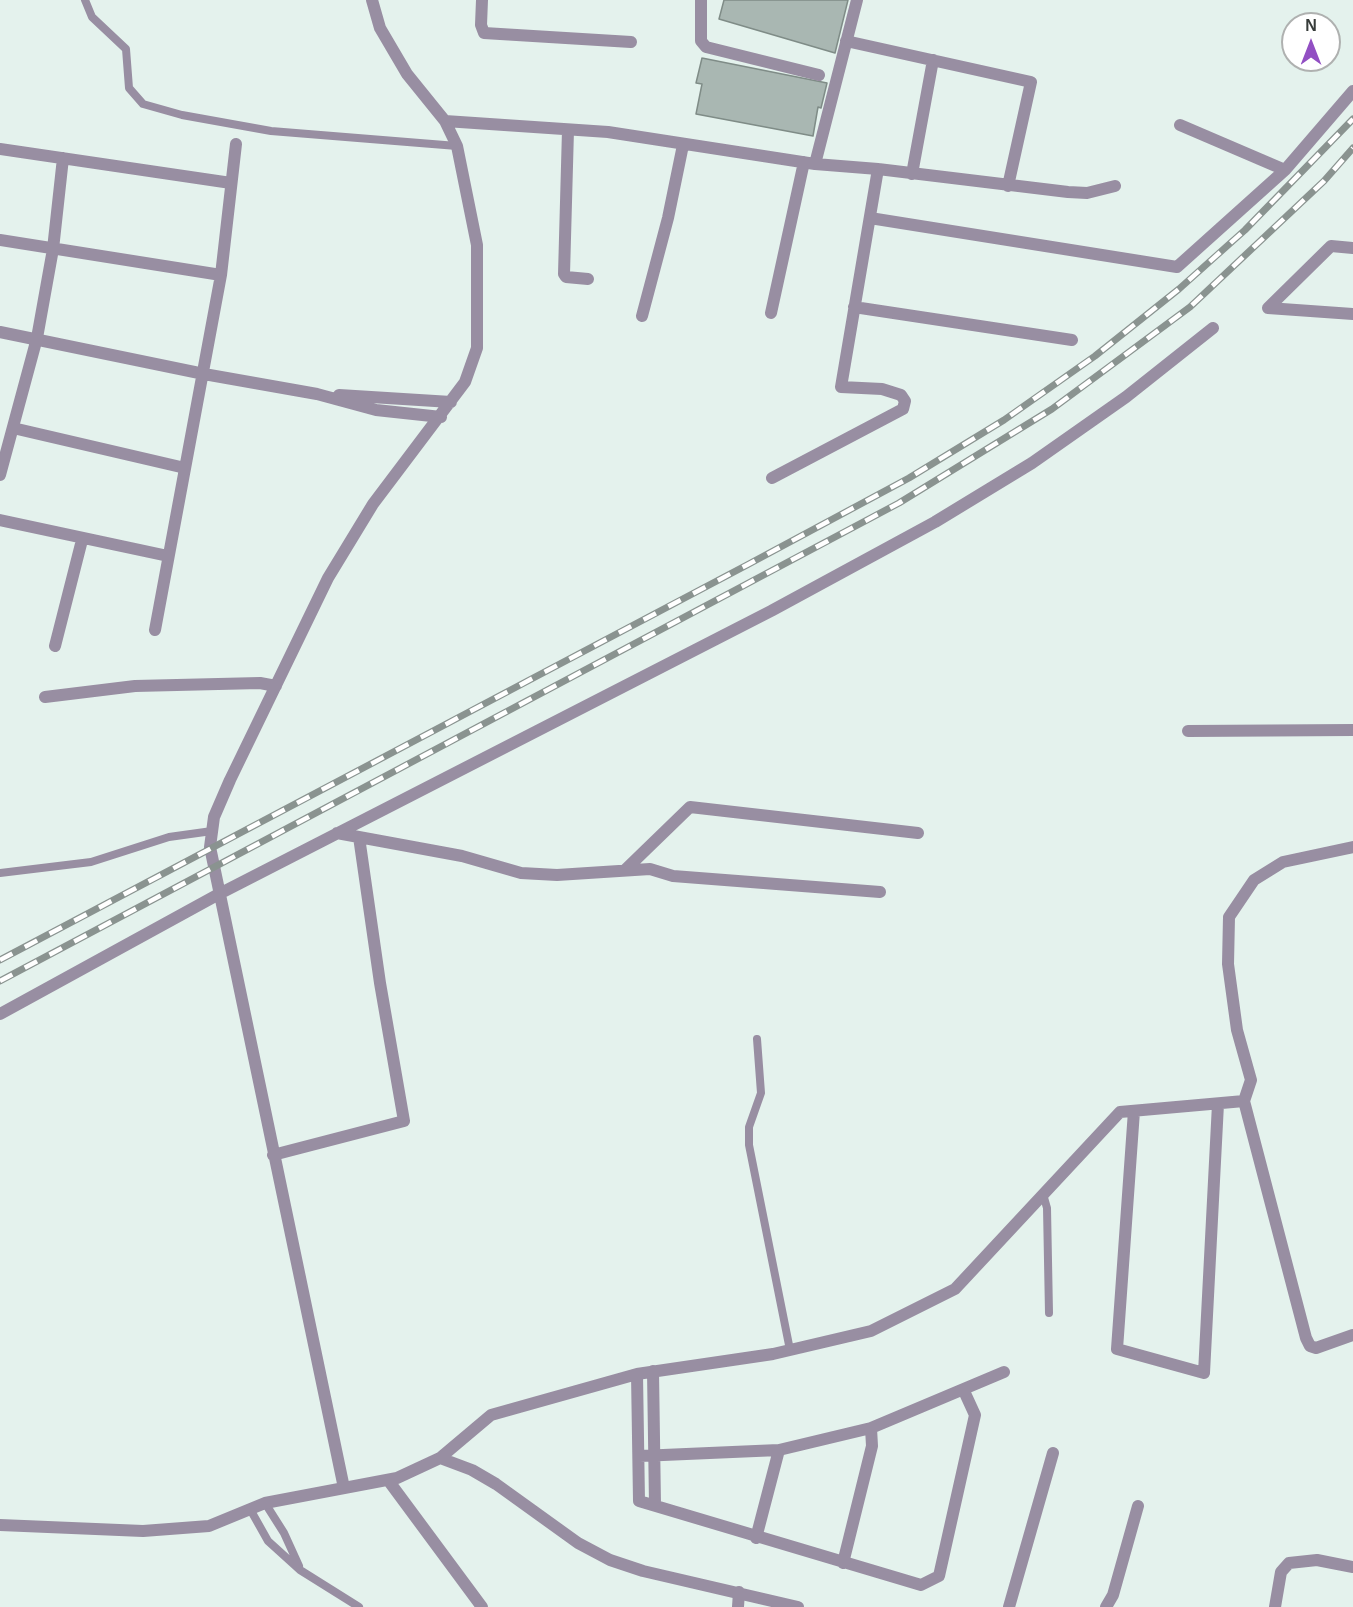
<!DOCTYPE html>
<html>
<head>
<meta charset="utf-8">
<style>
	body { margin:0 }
	#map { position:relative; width:1353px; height:1607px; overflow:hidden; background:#e4f2ed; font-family:Helvetica,sans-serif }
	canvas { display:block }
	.north { position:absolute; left:1281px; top:12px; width:60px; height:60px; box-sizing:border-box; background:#fff; border:2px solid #afb1b0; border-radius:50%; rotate:0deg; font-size:16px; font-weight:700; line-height:24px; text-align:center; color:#373c3a }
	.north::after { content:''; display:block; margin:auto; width:21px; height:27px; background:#924fc3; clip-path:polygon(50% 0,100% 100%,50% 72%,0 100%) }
</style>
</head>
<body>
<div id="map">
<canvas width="1353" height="1607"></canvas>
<div class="north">N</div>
</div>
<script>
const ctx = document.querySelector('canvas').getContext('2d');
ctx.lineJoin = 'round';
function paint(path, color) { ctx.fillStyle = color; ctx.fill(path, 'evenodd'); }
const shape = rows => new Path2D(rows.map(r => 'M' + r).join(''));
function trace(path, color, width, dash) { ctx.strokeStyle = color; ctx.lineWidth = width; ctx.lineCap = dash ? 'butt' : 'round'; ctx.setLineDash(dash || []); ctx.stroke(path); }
const building = shape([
	[724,0,848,0,835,53,719,19,724,0],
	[702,58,827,83,821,108,818,107,813,136,696,114,702,84,696,83,702,58]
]);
paint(building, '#a9b7b2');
trace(building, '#7f8c87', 1.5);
trace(shape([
	[85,0,92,17,126,49,129,88,143,104,182,115,271,131,457,146],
	[0,873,91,862,169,837,212,831],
	[757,1039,761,1093,749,1127,749,1145,790,1350],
	[1043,1194,1047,1208,1049,1313],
	[265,1503,284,1533,299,1566],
	[250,1509,268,1541,300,1570,359,1607]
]), '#988ea2', 8);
trace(shape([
	[482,0,481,25,484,33,631,42],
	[701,0,701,41,706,47,819,75],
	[846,41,1031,82,1008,186],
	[445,121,608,132,815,164,878,169,1068,192,1087,193,1115,186],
	[1180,125,1285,170],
	[568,130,564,274,566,277,588,279],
	[0,149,231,183],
	[815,164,857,0],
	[912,174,933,60],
	[870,218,1177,267,1285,170,1353,91],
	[0,240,221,275],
	[854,307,1072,340],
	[1268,308,1331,246,1353,248],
	[1268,308,1353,314],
	[771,313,804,162],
	[642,316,668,218,683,145],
	[0,332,204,374,317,394,376,410,441,417],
	[339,395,451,402],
	[13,428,185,468],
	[0,475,37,338,53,249,63,158],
	[772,478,903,409,905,401,901,395,882,389,841,387,878,169],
	[0,520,168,556],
	[155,630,221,275,236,144],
	[55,646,82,540],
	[45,697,135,686,260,683,276,686],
	[1188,731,1353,730],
	[337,833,462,856,521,873,557,875,650,869,673,876,880,892],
	[1353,847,1283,862,1254,880,1229,917,1228,964,1237,1030,1251,1080,1244,1101,1306,1338,1310,1346,1316,1348,1353,1335],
	[625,870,690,807,918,833],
	[0,1014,219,894,771,611,935,522,1032,463,1126,397,1213,328],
	[1134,1111,1117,1349,1204,1373,1218,1104],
	[273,1155,404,1121,380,983,359,837],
	[653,1371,655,1505],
	[637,1374,639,1501,921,1585,939,1576,975,1415,964,1391],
	[640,1456,779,1450,871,1428,1004,1372],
	[440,1458,472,1470,496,1484,578,1543,610,1560,643,1571,798,1607],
	[388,1480,482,1607],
	[344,1488,210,847,214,817,230,780,328,578,373,504,465,382,477,348,477,245,457,146,445,121,407,74,380,28,372,0],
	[0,1525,143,1531,209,1526,265,1503,397,1478,440,1458,491,1415,637,1374,773,1354,871,1331,955,1289,1120,1112,1244,1101],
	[756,1538,779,1450],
	[843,1563,872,1446,871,1428],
	[738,1607,739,1592],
	[1009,1607,1053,1453],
	[1106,1607,1113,1595,1138,1506],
	[1275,1607,1281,1572,1289,1563,1317,1560,1353,1567]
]), '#988ea2', 12);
const rail = shape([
	[0,960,747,565,909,478,1004,420,1095,356,1179,289,1245,230,1353,119],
	[0,981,899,503,1052,409,1190,307,1324,181,1353,148]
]);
trace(rail, '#8a9390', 7);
trace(rail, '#fff', 4.5, [14]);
</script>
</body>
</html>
